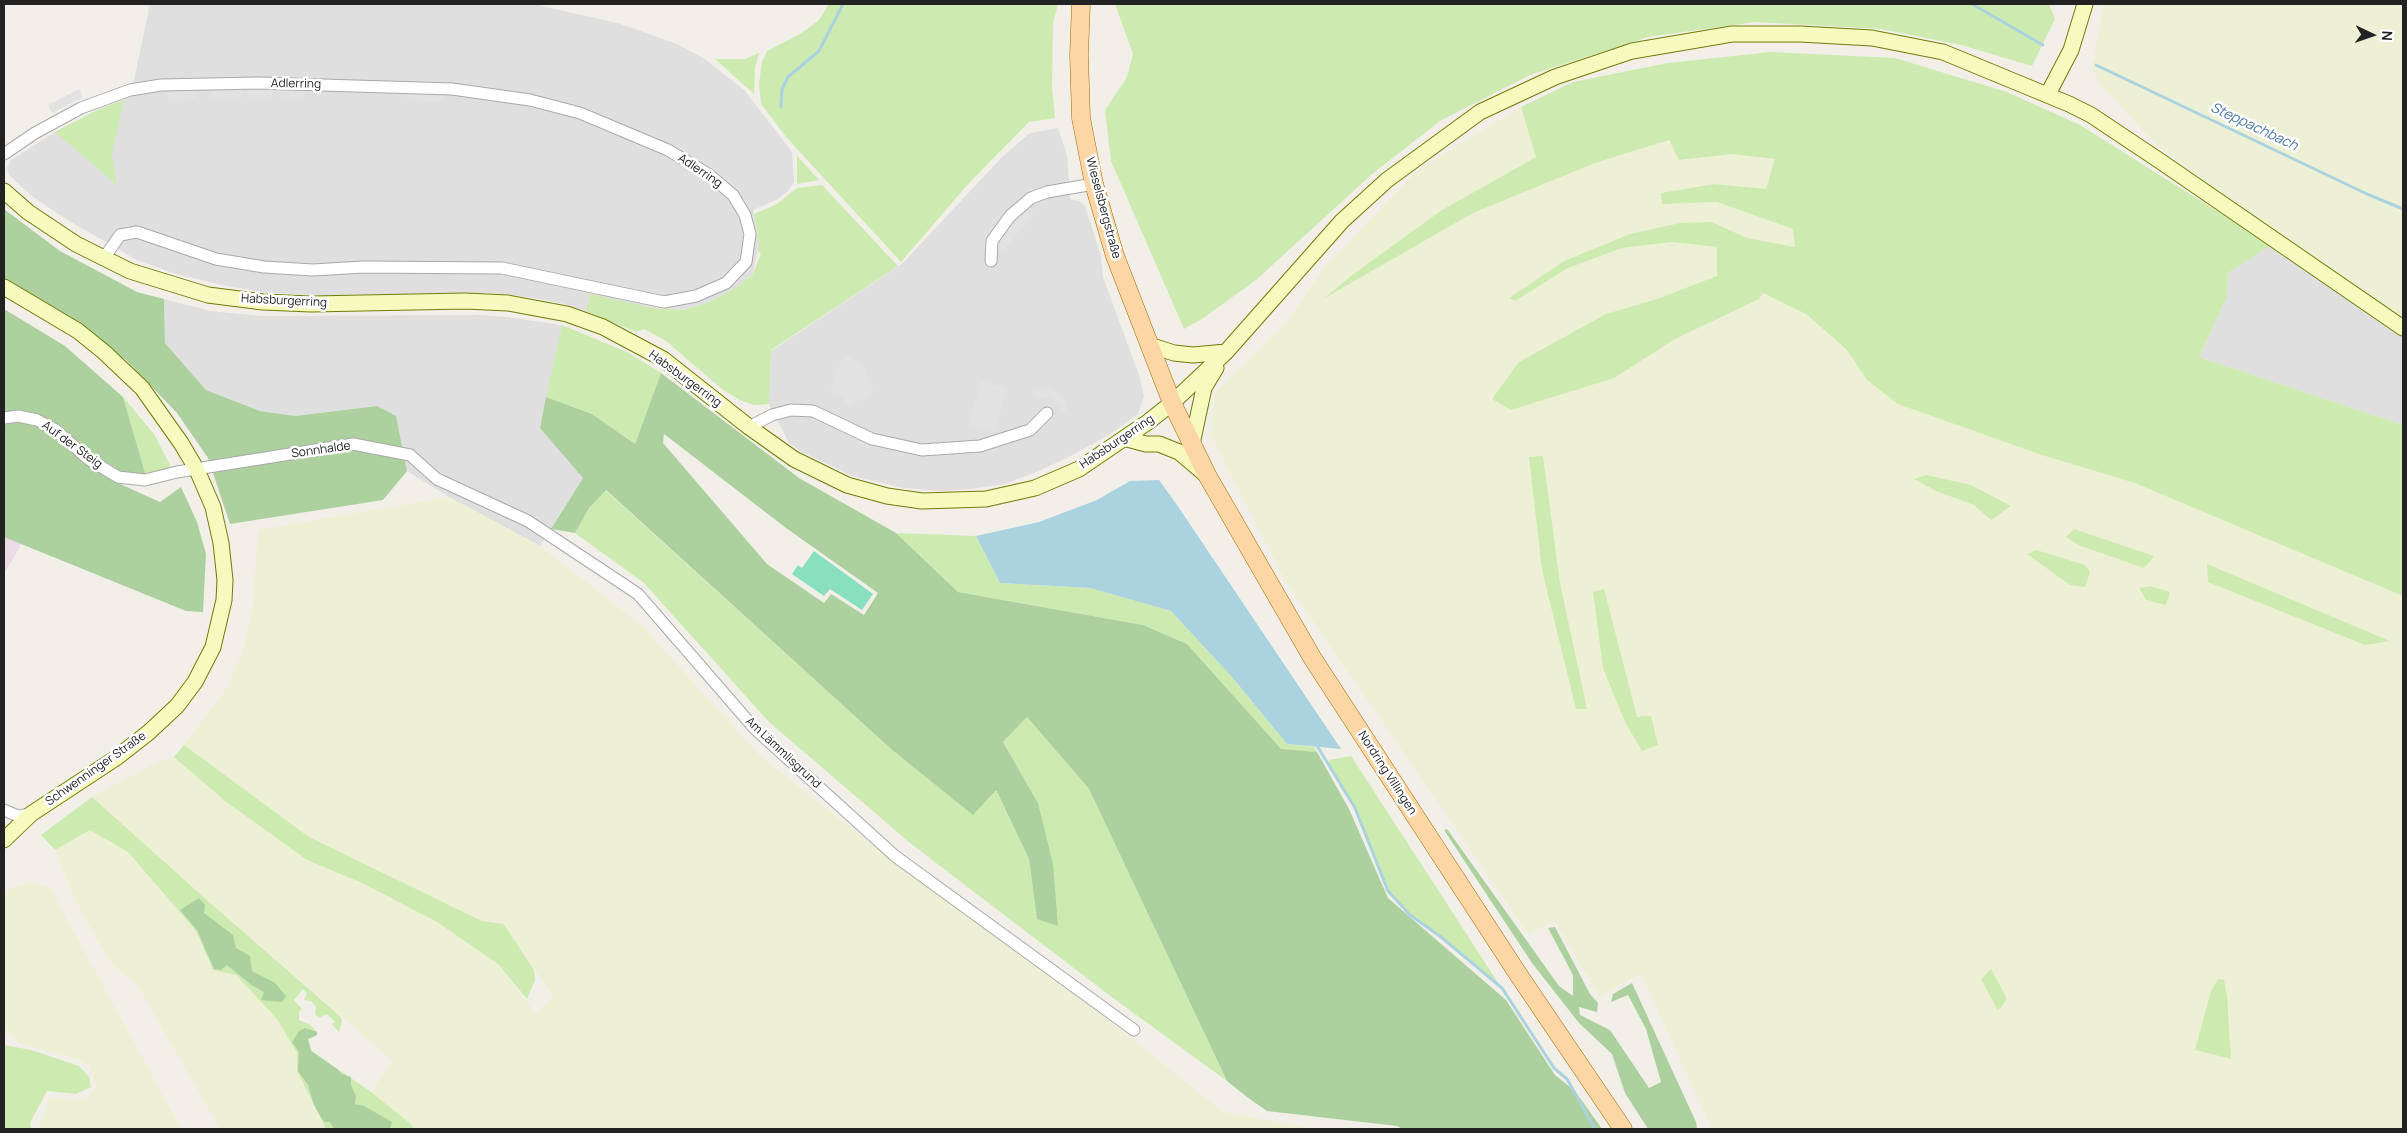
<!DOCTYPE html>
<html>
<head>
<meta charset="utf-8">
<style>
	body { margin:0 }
	#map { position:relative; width:2407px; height:1133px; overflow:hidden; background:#f2efe9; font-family:Manrope,sans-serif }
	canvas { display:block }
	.frame { position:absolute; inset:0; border:5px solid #222; pointer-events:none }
	.north { position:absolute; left:2347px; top:10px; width:50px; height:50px; -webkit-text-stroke:4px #fff; paint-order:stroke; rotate:93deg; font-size:14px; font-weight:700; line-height:20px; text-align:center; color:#222 }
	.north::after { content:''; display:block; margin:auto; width:18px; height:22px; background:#222; clip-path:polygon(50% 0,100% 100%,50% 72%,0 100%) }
</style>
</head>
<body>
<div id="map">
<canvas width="2407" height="1133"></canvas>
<div class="frame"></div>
<div class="north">N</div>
</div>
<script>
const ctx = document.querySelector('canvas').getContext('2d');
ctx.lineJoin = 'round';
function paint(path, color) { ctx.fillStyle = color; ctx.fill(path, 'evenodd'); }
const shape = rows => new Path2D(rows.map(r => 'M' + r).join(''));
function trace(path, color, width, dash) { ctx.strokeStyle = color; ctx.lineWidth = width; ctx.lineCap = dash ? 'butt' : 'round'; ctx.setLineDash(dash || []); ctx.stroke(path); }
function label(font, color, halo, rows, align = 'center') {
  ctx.font = font + ' Manrope,sans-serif'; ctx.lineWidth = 5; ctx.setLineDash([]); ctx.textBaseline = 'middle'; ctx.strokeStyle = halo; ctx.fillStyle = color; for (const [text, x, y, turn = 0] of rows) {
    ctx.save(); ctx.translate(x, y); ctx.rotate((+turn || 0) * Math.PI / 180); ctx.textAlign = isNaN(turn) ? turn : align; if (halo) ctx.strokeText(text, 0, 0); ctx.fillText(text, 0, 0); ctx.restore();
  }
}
paint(shape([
	[150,4,533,4,618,23,677,44,705,59,745,91,792,152,794,182,788,191,778,199,753,210,759,243,753,274,734,289,709,302,683,310,653,308,633,304,615,321,564,304,534,298,496,293,318,295,268,293,221,285,173,273,137,260,66,219,33,197,9,175,7,168,11,160,55,132,99,109,124,100,134,80],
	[1058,128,1067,155,1070,199,1079,201,1085,206,1101,256,1103,277,1140,378,1144,396,1138,414,1110,434,1069,457,1032,474,1004,484,972,489,943,491,903,488,853,476,802,452,789,443,769,404,771,351,903,263,1002,157,1030,133],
	[2271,245,2403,338,2403,425,2199,357,2227,297,2228,273],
	[164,299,210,311,262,316,480,315,507,317,562,325,540,427,583,478,540,546,449,497,407,471,396,417,377,406,295,416,260,411,206,390,165,343]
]), '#e0dfdf');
paint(shape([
	[4,537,22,543,4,574]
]), '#ebdbe8');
paint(shape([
	[2104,4,2403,4,2403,322,2184,170,2182,164,2157,145,2101,86,2092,68],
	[1521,107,1537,156,1442,210,1356,272,1326,296,1473,213,1595,163,1669,140,1679,160,1732,154,1775,159,1766,189,1714,184,1661,193,1663,204,1717,202,1794,229,1795,247,1747,238,1712,222,1680,223,1630,234,1564,261,1510,298,1515,301,1568,268,1622,248,1672,242,1717,247,1717,277,1657,299,1606,314,1675,339,1759,299,1763,293,1806,314,1846,349,1867,380,2073,463,2135,483,2195,507,2403,596,2403,1129,1712,1129,1641,973,1600,997,1554,920,1529,935,1285,580,1211,435,1214,394,1288,321,1327,264,1419,169],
	[449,497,540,546,641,625,761,757,894,862,1120,1029,1223,1112,1315,1129,414,1129,411,1124,371,1092,393,1061,208,901,92,797,157,762,174,757,225,801,307,860,362,883,437,922,498,964,536,1014,553,996,504,924,482,921,309,837,184,745,227,688,244,648,253,604,258,530],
	[90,829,128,852,196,931,213,970,236,975,277,1019,297,1053,297,1071,326,1129,220,1129,138,986,111,963,79,907,55,850],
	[32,882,50,888,181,1129,39,1129,50,1098,69,1100,87,1098,96,1087,90,1066,77,1059,19,1043,4,1027,4,899,9,889]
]), '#eef0d5');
paint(shape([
	[829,4,1058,4,1053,23,1052,87,1055,118,1029,122,969,183,901,262,787,138,761,104,759,83,762,62,767,51,802,33,819,20],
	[1115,4,2049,4,2055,19,2032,66,1961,45,1881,29,1755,22,1648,37,1530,75,1440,121,1371,175,1256,280,1202,319,1184,329,1111,161,1105,110,1127,77,1133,54],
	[1771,52,1895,58,2007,92,2080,125,2271,245,2228,273,2227,297,2199,357,2403,425,2403,596,2135,483,2042,455,1898,404,1867,380,1846,349,1806,314,1763,293,1759,299,1675,339,1614,378,1511,410,1492,399,1519,362,1606,314,1657,299,1717,276,1717,247,1672,242,1622,248,1568,268,1515,301,1509,298,1564,261,1630,234,1680,223,1712,222,1747,238,1795,247,1793,229,1717,202,1662,204,1661,193,1714,184,1766,189,1775,159,1732,154,1679,160,1669,140,1595,163,1473,213,1323,299,1356,272,1442,210,1536,157,1521,107,1573,82,1668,63],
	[759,53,755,68,754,94,715,59,745,59],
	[124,100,112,154,117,185,55,132,99,109],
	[797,156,819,180,797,184],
	[822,185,898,266,771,350,769,404,754,405,740,400,723,390,666,341,644,329,636,332,586,311,590,294,653,308,683,310,709,302,734,289,753,274,761,253,758,252,759,243,754,214,777,204,797,188],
	[562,325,627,352,661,373,635,444,592,414,546,397],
	[123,397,154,434,172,469,146,476],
	[1543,456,1560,583,1587,709,1576,709,1542,570,1529,457],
	[1926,475,1971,485,2011,506,1991,520,1974,505,1936,491,1914,479],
	[605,490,891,749,973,814,995,789,1029,859,1037,918,1038,803,1003,742,1027,717,1089,789,1227,1081,1113,998,910,843,769,722,644,583,575,533,589,508],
	[2074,529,2154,556,2144,568,2078,545,2066,537],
	[896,533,976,536,1000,583,1090,588,1171,611,1232,677,1287,744,1314,747,1317,752,1281,750,1187,644,1143,625,958,592],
	[2036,550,2085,565,2090,572,2085,587,2070,585,2027,554],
	[2207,564,2390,641,2365,645,2208,582],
	[2150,586,2170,592,2166,605,2146,600,2139,588],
	[1604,589,1637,717,1651,716,1658,745,1642,751,1625,722,1603,668,1593,592],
	[184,745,309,837,482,921,504,924,534,970,535,980,527,999,498,964,437,922,362,883,307,860,225,801,174,757],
	[1351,756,1429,876,1502,989,1441,937,1410,915,1388,891,1355,808,1329,766,1329,760],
	[92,797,208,901,341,1017,342,1021,339,1032,332,1024,335,1022,327,1014,319,1018,315,1014,316,1007,311,1001,304,1000,307,993,303,989,294,1000,302,1009,299,1012,299,1020,309,1024,317,1032,317,1035,308,1039,312,1051,371,1092,411,1124,414,1129,326,1129,297,1071,297,1053,277,1019,236,975,213,970,196,931,128,852,90,830,55,850,41,835],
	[1991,969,2007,999,1998,1011,1981,979],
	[2218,979,2224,980,2227,996,2231,1059,2195,1050,2211,991],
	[4,1045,31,1050,79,1066,89,1077,91,1087,76,1094,47,1091,30,1123,31,1129,4,1129]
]), '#cdebb0');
paint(shape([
	[4,209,60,251,137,292,164,299,165,343,206,390,260,411,295,416,377,406,396,416,407,471,383,500,230,524,208,458,177,413,126,360,59,312,4,283],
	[4,309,65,346,123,397,146,476,122,474,118,483,160,502,181,487,197,522,206,554,203,612,186,611,4,537],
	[661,373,799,478,896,533,958,592,1143,625,1187,644,1281,749,1317,752,1349,809,1388,898,1506,1000,1555,1075,1575,1091,1602,1129,1403,1129,1397,1126,1267,1111,1247,1097,1227,1081,1089,789,1027,717,1003,742,1038,803,1053,864,1058,926,1037,919,1029,859,996,790,973,815,891,749,606,490,589,508,575,533,551,529,583,478,540,428,546,397,592,414,635,444],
	[664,434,786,528,878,593,864,615,831,594,824,603,767,564,663,443],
	[1447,829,1559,986,1573,996,1573,975,1548,928,1555,927,1590,994,1598,1003,1597,1012,1579,1007,1580,1015,1610,1030,1649,1088,1661,1082,1646,1029,1628,995,1611,1002,1613,994,1632,983,1696,1122,1697,1129,1648,1129,1625,1093,1612,1054,1579,1023,1532,963,1444,830],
	[199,898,205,905,204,913,233,935,236,948,250,956,252,971,275,983,286,996,282,1002,261,1000,264,992,253,986,227,965,221,970,214,969,197,930,180,910],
	[305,1028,317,1032,317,1035,308,1039,311,1051,337,1069,342,1074,351,1077,351,1085,356,1096,355,1104,364,1106,392,1122,390,1129,334,1129,330,1122,324,1122,314,1105,308,1085,298,1071,299,1052,292,1042,299,1031]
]), '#add19e');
paint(shape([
	[814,551,873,594,862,610,830,589,824,596,792,574,798,565,802,568]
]), '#88e0be');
paint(shape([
	[79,89,83,97,52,113,48,105],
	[197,89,197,98,169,100,168,90],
	[211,89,241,89,241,98,211,98],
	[248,89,272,89,272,97,248,97],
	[281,89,306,90,305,97,280,97],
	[407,93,445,95,444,102,407,100],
	[1022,211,1034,214,1003,252,996,245],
	[846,354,862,364,874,392,849,406,840,395,830,391,837,368],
	[981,381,1007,389,994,433,969,425],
	[1049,388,1059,393,1065,401,1067,412,1060,412,1059,404,1052,397,1035,398,1031,391]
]), '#e2e2e2');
paint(shape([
	[1159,480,1177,505,1341,749,1287,744,1232,677,1171,611,1090,588,1000,583,976,536,1039,522,1097,500,1130,481]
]), '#aad3df');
trace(shape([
	[1972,4,2043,45],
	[2096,65,2367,194,2403,209],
	[781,107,782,89,788,77,819,51,843,4],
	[1316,744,1355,808,1388,891,1410,915,1441,937,1502,988,1554,1068,1567,1079,1595,1129]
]), '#aad3df', 3);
const street = shape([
	[4,154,35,133,81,108,130,90,161,85,258,83,452,89,530,100,580,113,668,150,708,174,733,195,745,215,750,234,746,262,726,283,696,296,664,302,502,268,363,267,313,270,264,267,216,259,137,232,120,235,104,258],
	[991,261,992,241,1010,216,1031,198,1047,192,1094,184],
	[4,418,18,416,37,420,56,430,87,458,118,477,145,480,177,472,353,444,410,455,437,479,528,521,638,594,755,729,895,856,1134,1030],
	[749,427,772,415,791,410,813,411,872,439,922,450,980,446,1030,430,1047,413],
	[4,810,18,816,31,814]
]);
const secondary = shape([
	[2048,94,2071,50,2085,4],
	[4,191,28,212,76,244,130,271,208,295,263,302,311,304,465,301,508,303,567,314,603,327,663,359,749,427,794,459,847,485,887,496,922,501,986,499,1035,488,1079,469,1148,422,1172,403,1226,352,1342,221,1387,180,1480,112,1555,77,1632,51,1732,34,1800,34,1872,38,1943,52,2069,104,2091,115,2160,161,2403,328],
	[4,287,78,331,104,352,142,388,181,443,197,470,213,507,221,543,225,580,224,600,213,647,195,682,177,706,148,733,116,758,31,814,4,840],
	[1149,345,1174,353,1193,355,1226,352],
	[1127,439,1146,444,1159,444,1179,452,1205,474],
	[1192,444,1204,388,1216,368]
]);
const primary = shape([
	[1081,4,1079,55,1081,118,1094,184,1115,256,1172,403,1192,444,1207,475,1313,659,1518,974,1623,1129]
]);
trace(street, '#a9a9a9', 13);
trace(secondary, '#707d05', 17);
trace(primary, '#a06b00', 19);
trace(street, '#fff', 11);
trace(secondary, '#f7fabf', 15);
trace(primary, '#fcd6a4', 18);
label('12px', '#222', '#fff', [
	["Adlerring",296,84,1],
	["Adlerring",700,171,34],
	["Wieselsbergstraße",1103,208,75],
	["Habsburgerring",284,301,3],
	["Habsburgerring",685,379,36],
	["Habsburgerring",1117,442,-34],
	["Auf der Steig",72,445,36],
	["Sonnhalde",321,450,-8],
	["Am Lämmlisgrund",783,753,43],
	["Schwenninger Straße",96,769,-35],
	["Nordring Villingen",1387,773,57]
]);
label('italic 14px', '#4a7aab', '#fff', [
	["Steppachbach",2254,127,25]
]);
</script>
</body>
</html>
